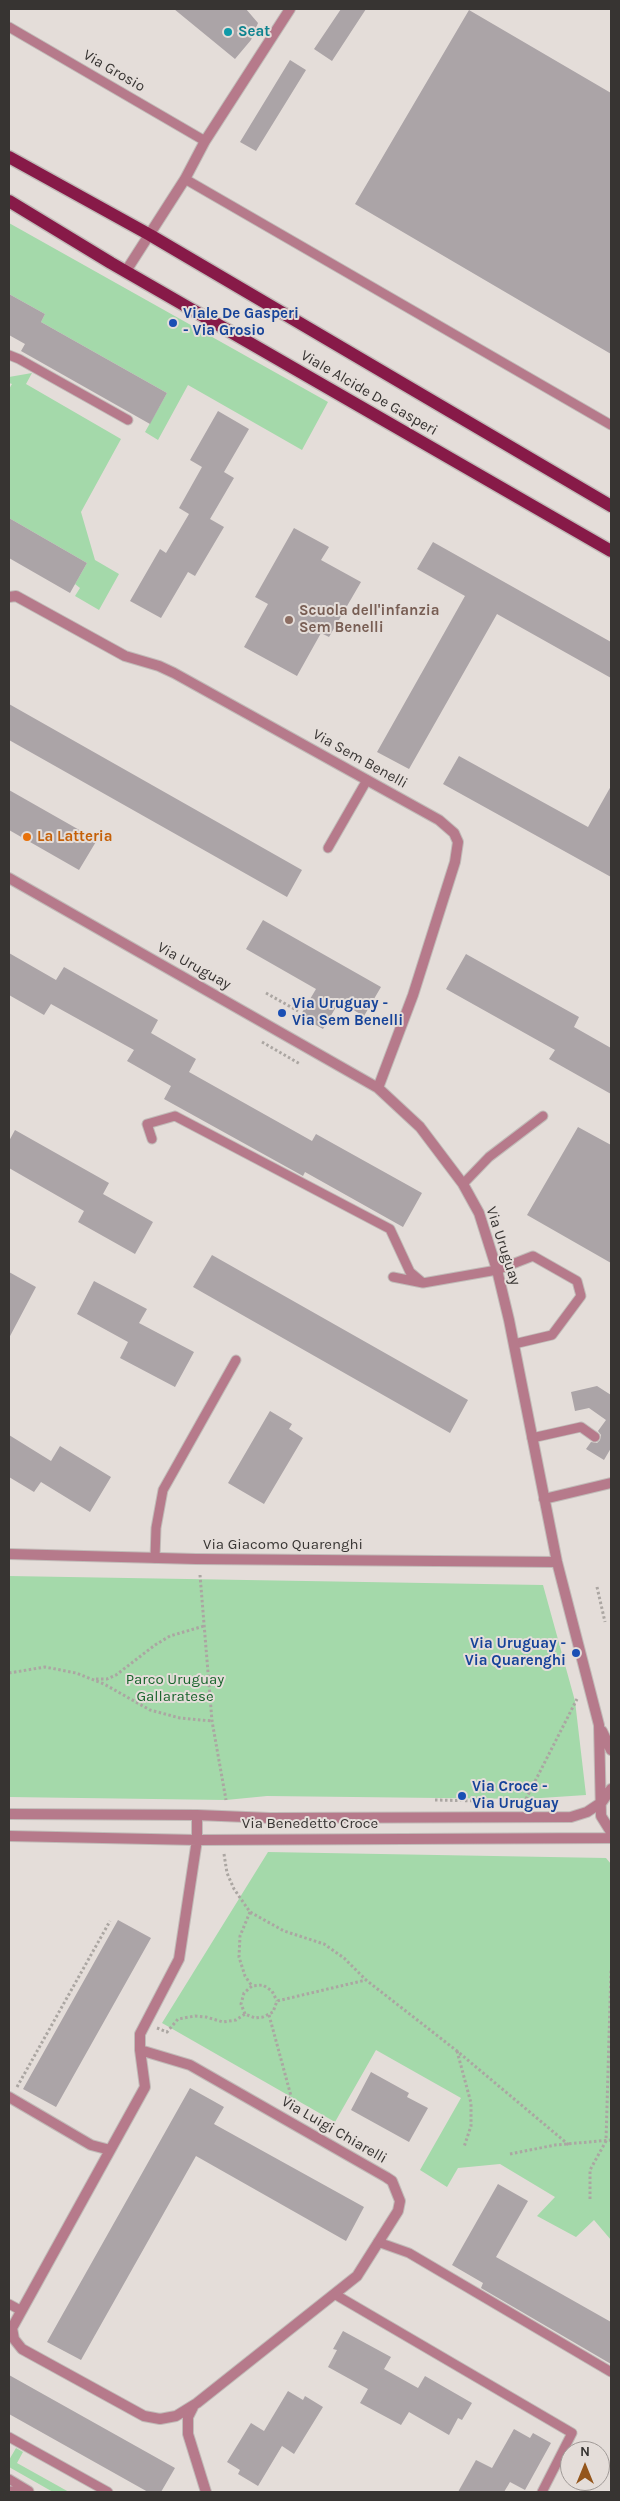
<!DOCTYPE html>
<html>
<head>
<meta charset="utf-8">
<style>
	body { margin:0 }
	#map { position:relative; width:620px; height:2501px; overflow:hidden; background:#e4ddd9; font-family:Karla,sans-serif }
	canvas { display:block }
	.frame { position:absolute; inset:0; border:10px solid #373432; pointer-events:none }
	.north { position:absolute; left:560px; top:2441px; width:50px; height:50px; box-sizing:border-box; background:#e4ddd9; border:1px solid #9f9996; border-radius:50%; rotate:0deg; font-size:14px; font-weight:700; line-height:20px; text-align:center; color:#373432 }
	.north::after { content:''; display:block; margin:auto; width:18px; height:22px; background:#94561c; clip-path:polygon(50% 0,100% 100%,50% 72%,0 100%) }
</style>
</head>
<body>
<div id="map">
<canvas width="620" height="2501"></canvas>
<div class="frame"></div>
<div class="north">N</div>
</div>
<script>
const ctx = document.querySelector('canvas').getContext('2d');
ctx.lineJoin = 'round';
function paint(path, color) { ctx.fillStyle = color; ctx.fill(path, 'evenodd'); }
const shape = rows => new Path2D(rows.map(r => 'M' + r).join(''));
function trace(path, color, width, dash) { ctx.strokeStyle = color; ctx.lineWidth = width; ctx.lineCap = dash ? 'butt' : 'round'; ctx.setLineDash(dash || []); ctx.stroke(path); }
function label(font, color, halo, rows, align = 'center') {
  ctx.font = font + ' Karla,sans-serif'; ctx.lineWidth = 4; ctx.setLineDash([]); ctx.textBaseline = 'middle'; ctx.strokeStyle = halo; ctx.fillStyle = color; for (const [text, x, y, turn = 0] of rows) {
    ctx.save(); ctx.translate(x, y); ctx.rotate((+turn || 0) * Math.PI / 180); ctx.textAlign = isNaN(turn) ? turn : align; if (halo) ctx.strokeText(text, 0, 0); ctx.fillText(text, 0, 0); ctx.restore();
  }
}
paint(shape([
	[9,223,328,402,302,450,188,385,158,440,145,432,167,393,41,322,45,314,9,294],
	[32,373,26,384,121,439,81,512,95,560,119,574,99,610,75,596,80,588,75,584,87,563,9,518,9,389,12,384,9,383,9,377],
	[9,1576,543,1585,575,1701,586,1795,526,1799,267,1796,226,1800,9,1797],
	[268,1852,606,1858,611,1864,611,2240,594,2220,576,2237,537,2216,555,2197,500,2164,458,2168,447,2187,420,2170,461,2098,376,2050,335,2122,162,2023],
	[16,2448,23,2452,17,2463,69,2492,53,2492,9,2467,9,2460]
]), '#a4d9aa');
paint(shape([
	[174,9,246,9,258,23,251,40,235,59],
	[341,9,366,9,332,61,314,49],
	[469,10,611,93,611,354,355,204],
	[290,60,306,70,256,151,240,142],
	[9,294,45,314,41,322,167,393,150,424,21,351,25,344,9,335],
	[218,411,249,429,224,472,234,478,210,519,224,527,195,576,188,572,161,618,130,601,160,549,166,553,189,514,179,508,202,467,190,460],
	[9,518,87,563,70,593,9,558],
	[294,528,329,547,321,560,361,582,329,637,321,633,297,676,244,647,268,604,255,597],
	[433,542,611,642,611,678,497,614,409,769,377,752,465,596,417,569],
	[9,704,302,870,287,897,9,740],
	[459,756,588,827,611,786,611,877,443,784],
	[9,790,97,840,79,870,9,830],
	[263,920,381,987,364,1016,339,1002,323,1029,300,1016,316,989,246,949],
	[9,953,56,980,64,967,158,1020,151,1033,196,1059,189,1072,312,1141,316,1134,422,1193,403,1227,305,1172,303,1176,164,1099,171,1086,127,1061,134,1050,51,1004,44,1015,9,995],
	[466,954,579,1017,574,1027,611,1048,611,1094,549,1059,555,1050,446,989],
	[578,1127,611,1145,611,1263,527,1215],
	[15,1130,109,1183,103,1194,153,1222,135,1254,78,1222,84,1211,9,1168,9,1141],
	[212,1255,468,1400,450,1433,193,1287],
	[9,1272,36,1287,9,1338],
	[94,1281,147,1309,139,1323,194,1352,175,1387,120,1358,128,1342,77,1314],
	[597,1386,611,1395,611,1448,604,1460,586,1449,591,1442,597,1443,600,1440,601,1435,598,1431,606,1420,589,1408,575,1411,571,1392],
	[270,1411,292,1424,289,1429,303,1438,264,1504,228,1483],
	[9,1435,51,1461,60,1446,111,1477,90,1512,41,1482,34,1492,9,1477],
	[118,1920,151,1938,56,2107,23,2089],
	[371,2072,409,2093,407,2097,428,2108,409,2142,351,2110],
	[190,2088,224,2107,214,2124,364,2207,346,2241,196,2156,81,2360,47,2342],
	[498,2184,528,2201,496,2257,611,2322,611,2364,481,2288,483,2283,452,2265],
	[343,2331,391,2357,384,2369,418,2388,425,2376,472,2403,462,2420,458,2418,449,2435,409,2412,401,2425,360,2403,368,2389,328,2367,337,2350,333,2349],
	[9,2375,175,2468,161,2492,148,2492,9,2414],
	[288,2391,303,2400,305,2396,323,2407,294,2454,282,2446,258,2486,238,2474,240,2470,227,2462,251,2423,264,2431],
	[514,2429,530,2438,533,2433,551,2443,525,2490,510,2482,504,2492,458,2492,476,2460,492,2468]
]), '#aba4a7');
const service = shape([
	[9,27,205,141],
	[185,179,611,425],
	[9,355,19,359,128,420],
	[328,848,367,780],
	[152,1139,147,1124,175,1116,390,1229,410,1272,423,1283,393,1277],
	[463,1184,489,1157,543,1116],
	[423,1283,497,1270,533,1256,577,1281,581,1296,552,1335,514,1344],
	[532,1438,581,1427,595,1437],
	[155,1558,156,1528,163,1490,236,1360],
	[378,2242,409,2253,611,2372],
	[336,2295,572,2433,542,2492],
	[9,2304,20,2310],
	[9,2437,108,2492],
	[9,2479,29,2491],
	[9,2491,26,2490]
]);
const minor = shape([
	[126,271,185,179,205,141,290,9],
	[9,597,16,596,125,656,159,666,174,673,439,820,454,833,458,842,455,862,413,995,378,1088],
	[9,878,378,1088,420,1127,463,1184,479,1213,497,1270,509,1320,557,1562,599,1725,601,1816,611,1832],
	[544,1499,611,1483],
	[9,1554,196,1559,557,1562],
	[602,1731,611,1750],
	[9,1814,197,1815,270,1818,571,1817,587,1812,602,1802,611,1789],
	[9,1836,197,1840,611,1838],
	[140,2050,190,2065,386,2177,392,2181,400,2201,398,2211,357,2276,197,2403,176,2416,160,2419,144,2416,22,2349,14,2339,12,2328,145,2087,140,2050,140,2034,179,1959,197,1840,197,1815],
	[9,2097,91,2145,110,2150],
	[193,2407,188,2417,188,2434,206,2492]
]);
const primary = shape([
	[9,157,150,235,611,506],
	[9,201,111,263,611,551]
]);
trace(service, '#c1bbb8', 11);
trace(minor, '#c1bbb8', 12);
trace(primary, '#c1bbb8', 15);
trace(shape([
	[266,993,298,1011],
	[262,1042,300,1064],
	[200,1575,212,1721,226,1800],
	[597,1587,605,1622],
	[9,1673,45,1667,76,1673,104,1684,150,1710,180,1718,212,1721],
	[96,1679,107,1679,116,1675,155,1645,170,1636,204,1626],
	[526,1799,577,1699],
	[435,1800,481,1801],
	[224,1854,227,1873,234,1889,250,1912,284,1931,324,1944,344,1958,366,1980,457,2051,569,2145],
	[250,1912,240,1936,239,1957,245,1976,252,1986],
	[245,2014,241,2004,244,1993,252,1986,263,1985,272,1991,277,2001],
	[269,2015,291,2096,286,2105],
	[157,2028,167,2032,178,2019,195,2016,206,2017,223,2022,236,2020,245,2014,255,2018,263,2017,273,2012,277,2001,366,1980],
	[457,2051,471,2103,471,2126,464,2147],
	[17,2087,110,1921],
	[510,2154,555,2145,611,2140],
	[590,2199,590,2170,606,2141,611,1969]
]), '#aba6a2', 3, [2.5, 2.5]);
trace(service, '#b67a8b', 9);
trace(minor, '#b67a8b', 10);
trace(primary, '#871a48', 12);
for (const [x, y, r, color] of [
	[228,32,5,"#0f9aa8"],
	[173,323,5,"#1a4fb4"],
	[289,620,5,"#8d6e63"],
	[27,837,5,"#e8710a"],
	[282,1013,5,"#1a4fb4"],
	[576,1653,5,"#1a4fb4"],
	[462,1796,5,"#1a4fb4"]
]) { const dot = new Path2D(); dot.arc(x, y, r, 0, 2 * Math.PI); ctx.fillStyle = color; ctx.fill(dot); trace(dot, '#e4ddd9', 2); }
label('bold 15px', '#0d838f', '#e4ddd9', [
	["Seat",238,32]
], 'left');
label('15px', '#373432', '#e4ddd9', [
	["Via Grosio",114,71,30],
	["Viale Alcide De Gasperi",369,393,30],
	["Via Sem Benelli",360,759,29],
	["Via Uruguay",194,966,29],
	["Via Uruguay",503,1246,72],
	["Via Giacomo Quarenghi",283,1545],
	["Via Benedetto Croce",310,1824],
	["Via Luigi Chiarelli",334,2130,30]
]);
label('bold 15px', '#164399', '#e4ddd9', [
	["Viale De Gasperi",183,314],
	["- Via Grosio",183,331],
	["Via Uruguay -",292,1004],
	["Via Sem Benelli",292,1021],
	["Via Uruguay -",566,1644,"right"],
	["Via Quarenghi",566,1661,"right"],
	["Via Croce -",472,1787],
	["Via Uruguay",472,1804]
], 'left');
label('bold 15px', '#785e54', '#e4ddd9', [
	["Scuola dell'infanzia",299,611],
	["Sem Benelli",299,628]
], 'left');
label('bold 15px', '#c56008', '#e4ddd9', [
	["La Latteria",37,837]
], 'left');
label('15px', '#19652d', '#e4ddd9', [
	["Parco Uruguay",175,1680],
	["Gallaratese",175,1697]
]);
</script>
</body>
</html>
